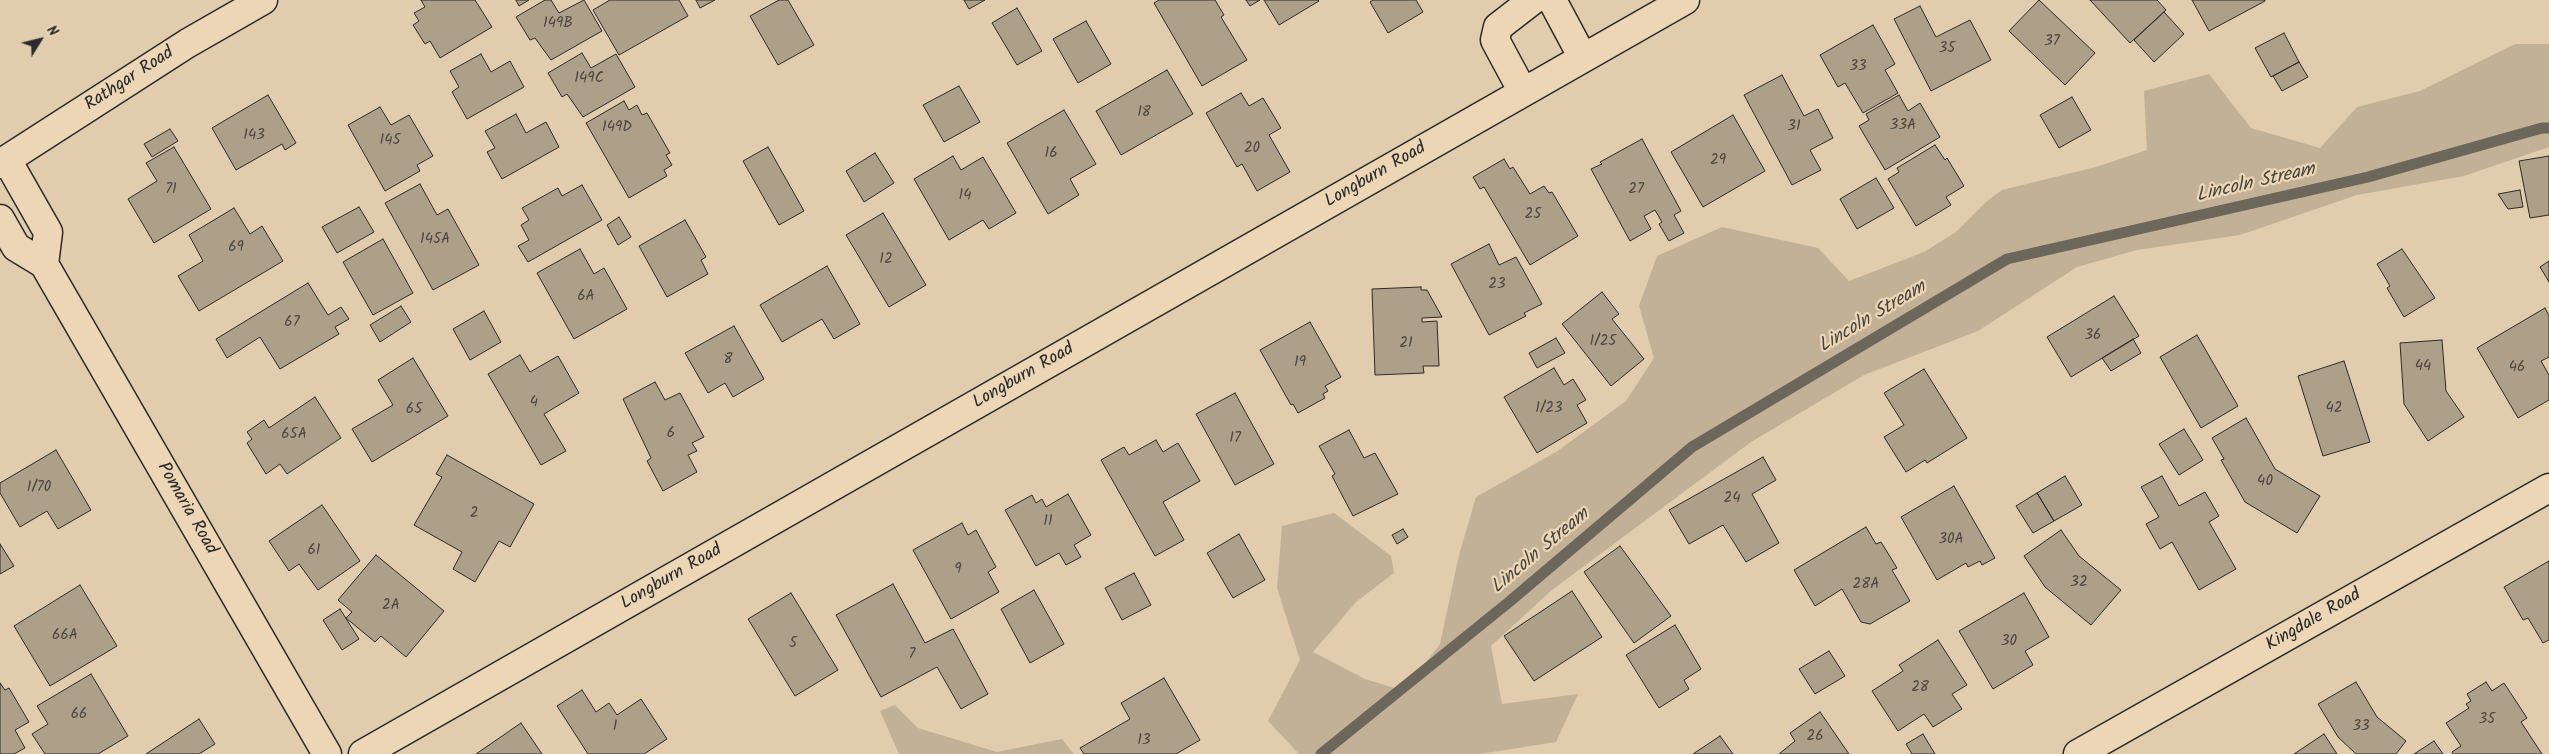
<!DOCTYPE html>
<html>
<head>
<meta charset="utf-8">
<style>
	body { margin:0 }
	#map { position:relative; width:2549px; height:754px; overflow:hidden; background:#e1ccad; font-family:Kalam,sans-serif }
	canvas { display:block }
	.north { position:absolute; left:15px; top:15px; width:50px; height:50px; -webkit-text-stroke:4px #edd6b5; paint-order:stroke; rotate:54deg; font-size:14px; font-weight:700; line-height:20px; text-align:center; color:#2b2b2b }
	.north::after { content:''; display:block; margin:auto; width:18px; height:22px; background:#2b2b2b; clip-path:polygon(50% 0,100% 100%,50% 72%,0 100%) }
</style>
</head>
<body>
<div id="map">
<canvas width="2549" height="754"></canvas>
<div class="north">N</div>
</div>
<script>
const ctx = document.querySelector('canvas').getContext('2d');
ctx.lineJoin = 'round';
function paint(path, color) { ctx.fillStyle = color; ctx.fill(path, 'evenodd'); }
const shape = rows => new Path2D(rows.map(r => 'M' + r).join(''));
function trace(path, color, width, dash) { ctx.strokeStyle = color; ctx.lineWidth = width; ctx.lineCap = dash ? 'butt' : 'round'; ctx.setLineDash(dash || []); ctx.stroke(path); }
function label(font, color, halo, rows, align = 'center') {
  ctx.font = font + ' Kalam,sans-serif'; ctx.lineWidth = 4.5; ctx.setLineDash([]); ctx.textBaseline = 'middle'; ctx.strokeStyle = halo; ctx.fillStyle = color; for (const [text, x, y, turn = 0] of rows) {
    ctx.save(); ctx.translate(x, y); ctx.rotate((+turn || 0) * Math.PI / 180); ctx.textAlign = isNaN(turn) ? turn : align; if (halo) ctx.strokeText(text, 0, 0); ctx.fillText(text, 0, 0); ctx.restore();
  }
}
paint(shape([
	[2515,44,2549,44,2549,147,2464,176,2357,195,2240,235,2137,250,2077,267,1978,331,1864,375,1751,442,1552,590,1491,646,1502,704,1578,694,1556,742,1480,754,1299,754,1268,721,1300,660,1277,588,1282,526,1334,513,1391,556,1394,573,1356,602,1313,652,1365,679,1404,691,1440,644,1459,555,1476,497,1556,452,1626,401,1654,358,1639,306,1657,256,1722,227,1818,248,1849,281,1924,252,1956,232,1987,201,2002,190,2096,167,2147,150,2144,91,2209,74,2251,128,2320,148,2357,107,2420,91],
	[895,705,918,728,997,752,1062,739,1074,754,899,754,880,711]
]), '#c3b197');
trace(shape([
	[1321,754,1509,602,1692,447,2007,259,2368,177,2542,128,2549,128]
]), '#6d665a', 11);
const building = shape([
	[421,0,475,0,492,27,440,58,430,41,425,44,413,25,419,21,414,13,425,7,421,0],
	[516,0,529,0,519,6,516,0],
	[545,0,551,0,559,13,584,0,602,31,551,60,535,38,530,40,516,17,545,0],
	[610,0,679,0,688,16,619,55,593,10,610,0],
	[696,0,715,0,700,8,696,0],
	[779,0,788,0,814,45,778,65,750,16,779,0],
	[964,0,985,0,969,9,964,0],
	[1159,0,1215,0,1224,15,1221,17,1247,60,1202,86,1154,3,1159,0],
	[1246,0,1260,0,1250,6,1246,0],
	[1264,0,1318,0,1319,1,1279,25,1264,0],
	[1373,0,1416,0,1423,12,1388,33,1370,2,1373,0],
	[2039,0,2095,53,2065,85,2009,31,2039,0],
	[2090,0,2157,0,2166,10,2130,43,2090,0],
	[2192,0,2265,0,2265,1,2209,31,2192,0],
	[1920,6,1936,37,1970,20,1991,60,1931,91,1894,19,1920,6],
	[1017,8,1042,51,1017,65,992,23,1017,8],
	[2164,12,2184,34,2154,62,2134,40,2164,12],
	[1086,21,1111,64,1078,83,1053,39,1086,21],
	[1873,25,1895,64,1885,70,1898,93,1863,113,1845,83,1838,87,1820,55,1873,25],
	[2284,33,2299,62,2271,77,2255,48,2284,33],
	[582,53,591,68,616,54,635,87,583,117,567,94,562,97,548,73,582,53],
	[481,54,491,72,510,61,524,87,467,119,452,92,459,87,450,71,481,54],
	[2299,62,2308,77,2282,91,2273,76,2299,62],
	[1167,70,1193,114,1121,155,1096,111,1167,70],
	[1782,75,1804,116,1818,109,1833,138,1810,150,1821,170,1792,185,1744,95,1782,75],
	[959,86,980,122,944,142,923,105,959,86],
	[1241,93,1249,106,1263,98,1281,128,1269,135,1290,172,1257,191,1242,164,1237,167,1206,113,1241,93],
	[268,95,296,143,285,150,282,144,236,170,212,128,268,95],
	[1899,95,1908,111,1920,103,1940,137,1885,170,1859,126,1869,120,1866,114,1899,95],
	[2072,97,2091,130,2059,148,2040,115,2072,97],
	[624,101,629,110,637,105,642,115,647,113,670,153,666,155,672,165,664,170,667,176,629,198,586,123,624,101],
	[380,107,391,125,409,115,433,156,417,165,420,171,385,191,348,125,380,107],
	[1064,110,1096,164,1070,179,1079,195,1048,214,1007,143,1064,110],
	[516,114,526,133,546,122,559,147,502,179,487,152,495,148,485,131,516,114],
	[1733,115,1765,171,1703,207,1671,152,1733,115],
	[170,129,178,141,152,157,144,144,170,129],
	[1642,139,1681,211,1674,215,1684,233,1669,241,1659,224,1662,222,1655,210,1644,216,1651,229,1630,241,1591,169,1602,164,1600,162,1642,139],
	[1935,145,1945,160,1947,158,1964,186,1946,197,1951,205,1916,226,1888,179,1899,172,1897,168,1935,145],
	[174,147,211,209,154,243,128,199,157,181,146,163,174,147],
	[768,147,804,211,779,225,743,161,768,147],
	[875,153,894,183,864,202,846,171,875,153],
	[953,156,961,170,983,157,1016,213,989,229,983,220,949,240,914,179,953,156],
	[2549,156,2549,215,2530,218,2519,161,2549,156],
	[1504,159,1510,169,1513,167,1530,194,1544,186,1549,193,1552,192,1578,236,1530,265,1484,187,1480,189,1473,177,1504,159],
	[1876,178,1894,208,1857,229,1840,199,1876,178],
	[420,184,437,215,448,209,479,265,433,290,385,203,420,184],
	[582,185,602,220,528,262,518,246,529,240,521,225,529,220,522,208,558,188,562,196,582,185],
	[2520,190,2523,207,2508,209,2498,194,2520,190],
	[359,207,374,232,337,253,322,227,359,207],
	[234,208,250,234,262,226,283,261,199,311,178,276,203,261,189,235,234,208],
	[883,213,926,285,889,307,846,235,883,213],
	[619,217,631,237,618,245,607,225,619,217],
	[685,220,706,257,701,260,708,274,667,297,639,246,685,220],
	[383,239,413,293,373,315,343,262,383,239],
	[1489,244,1499,265,1516,257,1542,304,1524,313,1526,316,1489,335,1451,264,1489,244],
	[580,249,594,274,604,268,627,309,574,339,537,273,580,249],
	[2402,249,2435,298,2404,317,2387,288,2390,286,2377,264,2402,249],
	[2549,261,2549,282,2540,267,2549,261],
	[827,266,860,324,834,339,822,319,782,342,760,305,827,266],
	[308,283,328,315,341,307,349,319,335,327,339,334,280,369,260,337,227,358,216,339,308,283],
	[1421,287,1421,290,1427,290,1442,317,1422,318,1422,322,1437,321,1439,366,1423,366,1424,373,1375,375,1372,289,1421,287],
	[1602,292,1619,314,1612,319,1644,359,1611,386,1562,324,1602,292],
	[2114,296,2139,336,2071,377,2047,337,2114,296],
	[401,306,411,322,380,342,370,325,401,306],
	[2545,308,2549,316,2549,357,2541,361,2549,375,2549,400,2518,418,2477,348,2545,308],
	[484,311,501,342,470,360,453,329,484,311],
	[1310,322,1341,377,1325,386,1328,391,1323,394,1325,398,1298,413,1293,404,1291,405,1260,350,1310,322],
	[734,326,764,379,733,397,725,383,708,393,685,353,734,326],
	[2197,335,2238,406,2201,428,2160,357,2197,335],
	[1556,338,1565,353,1537,368,1529,353,1556,338],
	[2133,339,2141,353,2111,371,2102,358,2133,339],
	[2442,340,2446,391,2464,417,2428,441,2404,404,2400,343,2442,340],
	[520,355,530,372,558,356,579,393,544,414,566,451,541,465,488,374,520,355],
	[413,358,448,416,372,462,352,429,393,405,378,380,413,358],
	[2344,361,2370,442,2323,456,2298,376,2344,361],
	[1554,368,1564,385,1573,379,1586,400,1577,405,1587,423,1537,453,1504,397,1554,368],
	[1924,369,1967,438,1927,463,1925,460,1906,472,1884,437,1904,425,1884,393,1924,369],
	[655,382,665,400,680,393,704,437,692,443,697,451,688,455,697,472,663,491,647,461,651,458,623,399,655,382],
	[1235,393,1274,464,1235,485,1196,414,1235,393],
	[315,397,341,438,287,474,280,464,266,474,247,443,252,439,247,432,264,420,269,428,315,397],
	[2246,418,2275,469,2320,496,2297,533,2245,502,2221,460,2224,459,2212,438,2246,418],
	[2184,429,2203,460,2179,475,2159,444,2184,429],
	[1349,430,1364,458,1375,453,1398,494,1353,516,1332,476,1335,474,1319,446,1349,430],
	[1156,440,1163,452,1178,443,1200,481,1163,502,1184,540,1155,556,1101,460,1124,447,1129,455,1156,440],
	[56,450,91,510,58,529,47,511,20,527,0,493,0,483,56,450],
	[447,455,534,504,510,547,499,541,475,582,453,569,462,552,414,525,442,477,436,474,447,455],
	[1763,457,1776,480,1752,494,1779,543,1746,562,1723,525,1689,544,1669,510,1763,457],
	[2065,476,2082,505,2054,521,2037,493,2065,476],
	[2162,476,2179,506,2205,492,2219,516,2209,522,2236,569,2199,590,2172,542,2160,549,2146,524,2159,517,2141,487,2162,476],
	[1954,486,1995,558,1982,565,1980,561,1968,567,1966,563,1937,580,1901,517,1954,486],
	[2037,493,2054,521,2033,533,2016,506,2037,493],
	[1068,494,1091,535,1074,545,1081,557,1066,565,1059,553,1036,566,1005,510,1032,495,1036,503,1042,499,1046,507,1068,494],
	[322,505,360,561,318,590,299,564,289,571,269,541,322,505],
	[962,523,968,535,976,530,996,567,988,572,999,592,951,619,913,550,962,523],
	[1866,527,1876,544,1881,542,1897,568,1892,570,1910,601,1870,624,1861,622,1842,589,1815,606,1794,570,1866,527],
	[1403,529,1408,537,1397,544,1392,535,1403,529],
	[2061,530,2079,556,2121,590,2091,625,2045,587,2024,556,2061,530],
	[1239,534,1265,580,1233,598,1207,553,1239,534],
	[0,544,14,566,0,574,0,544],
	[1620,546,1671,616,1634,643,1584,572,1620,546],
	[376,555,444,611,406,657,381,636,375,642,346,618,352,612,338,600,376,555],
	[2549,561,2549,640,2543,643,2528,618,2523,620,2504,587,2549,561],
	[1134,573,1151,605,1122,620,1105,588,1134,573],
	[893,584,925,643,953,629,988,694,961,709,937,667,881,697,836,615,893,584],
	[80,585,117,646,50,686,14,626,80,585],
	[1034,590,1064,644,1030,663,1001,609,1034,590],
	[1572,591,1602,637,1534,681,1504,636,1572,591],
	[791,593,838,670,795,696,748,619,791,593],
	[2024,593,2049,637,2025,651,2033,665,1993,689,1959,631,2024,593],
	[340,609,359,639,342,650,323,620,340,609],
	[1675,625,1701,669,1684,680,1689,689,1659,708,1626,655,1675,625],
	[1938,640,1967,685,1952,694,1962,709,1933,727,1924,714,1898,731,1872,691,1903,671,1899,665,1938,640],
	[1829,651,1845,676,1815,694,1799,669,1829,651],
	[91,674,128,736,98,754,45,754,32,734,48,724,37,706,91,674],
	[1164,678,1200,740,1176,754,1084,754,1080,748,1130,719,1121,703,1164,678],
	[2356,682,2377,717,2406,741,2396,754,2356,754,2338,737,2318,704,2356,682],
	[2486,682,2492,691,2504,683,2527,718,2521,722,2542,754,2453,754,2452,752,2461,746,2446,723,2469,708,2466,704,2471,701,2467,694,2486,682],
	[0,683,5,690,9,688,29,722,15,730,25,748,14,754,0,754,0,683],
	[582,690,596,712,609,703,617,715,641,699,667,739,644,754,588,754,557,706,582,690],
	[1820,712,1849,754,1779,754,1795,741,1790,733,1820,712],
	[199,719,215,744,199,754,146,754,199,719],
	[521,723,542,754,476,754,521,723],
	[1923,734,1935,754,1912,754,1906,744,1923,734],
	[2324,734,2337,754,2294,754,2324,734],
	[1720,736,1733,754,1693,754,1720,736],
	[2434,741,2443,754,2414,754,2434,741]
]);
paint(building, '#ae9f88');
trace(building, '#2b2b2b', 1);
const minor = shape([
	[1552,0,1583,58],
	[1523,92,1495,40,1498,27,1533,0],
	[363,754,1685,0],
	[2078,754,2549,488]
]);
const major = shape([
	[7,160,48,232,44,264],
	[0,164,188,43,263,0],
	[0,219,16,247,44,264,327,754]
]);
trace(minor, '#2b2b2b', 31);
trace(major, '#2b2b2b', 31);
trace(minor, '#edd6b5', 28);
trace(major, '#edd6b5', 28);
label('15px', '#4c4842', null, [
	["149B",558,24],
	["37",2052,42],
	["35",1947,49],
	["33",1858,67],
	["149C",589,79],
	["18",1144,113],
	["33A",1903,126],
	["31",1794,127],
	["149D",617,128],
	["143",254,136],
	["145",390,141],
	["20",1252,149],
	["16",1051,154],
	["29",1718,161],
	["71",171,190],
	["27",1636,190],
	["14",965,196],
	["25",1533,215],
	["145A",435,240],
	["69",236,248],
	["12",886,260],
	["23",1497,285],
	["6A",586,297],
	["67",292,323],
	["36",2093,336],
	["1/25",1603,342],
	["21",1406,344],
	["8",728,360],
	["19",1300,363],
	["44",2423,367],
	["46",2517,368],
	["4",534,403],
	["1/23",1549,409],
	["42",2334,409],
	["65",414,410],
	["6",671,434],
	["65A",294,435],
	["17",1235,439],
	["40",2265,482],
	["1/70",39,488],
	["24",1732,499],
	["2",474,514],
	["11",1048,522],
	["30A",1951,540],
	["61",314,551],
	["9",958,570],
	["32",2079,583],
	["28A",1866,585],
	["2A",391,606],
	["66A",65,636],
	["30",2009,642],
	["5",793,644],
	["7",912,655],
	["28",1920,688],
	["66",79,715],
	["35",2487,720],
	["1",615,727],
	["33",2361,727],
	["26",1815,737],
	["13",1144,741]
]);
label('18px', '#2b2b2b', '#edd6b5', [
	["Rathgar Road",130,80,-33],
	["Longburn Road",1376,176,-30],
	["Longburn Road",1024,377,-30],
	["Pomaria Road",186,509,60],
	["Longburn Road",672,578,-30],
	["Kingdale Road",2314,621,-30]
]);
label('italic 19px', '#46443e', '#edd6b5', [
	["Lincoln Stream",2256,184,-13],
	["Lincoln Stream",1873,318,-31],
	["Lincoln Stream",1541,552,-40]
]);
</script>
</body>
</html>
